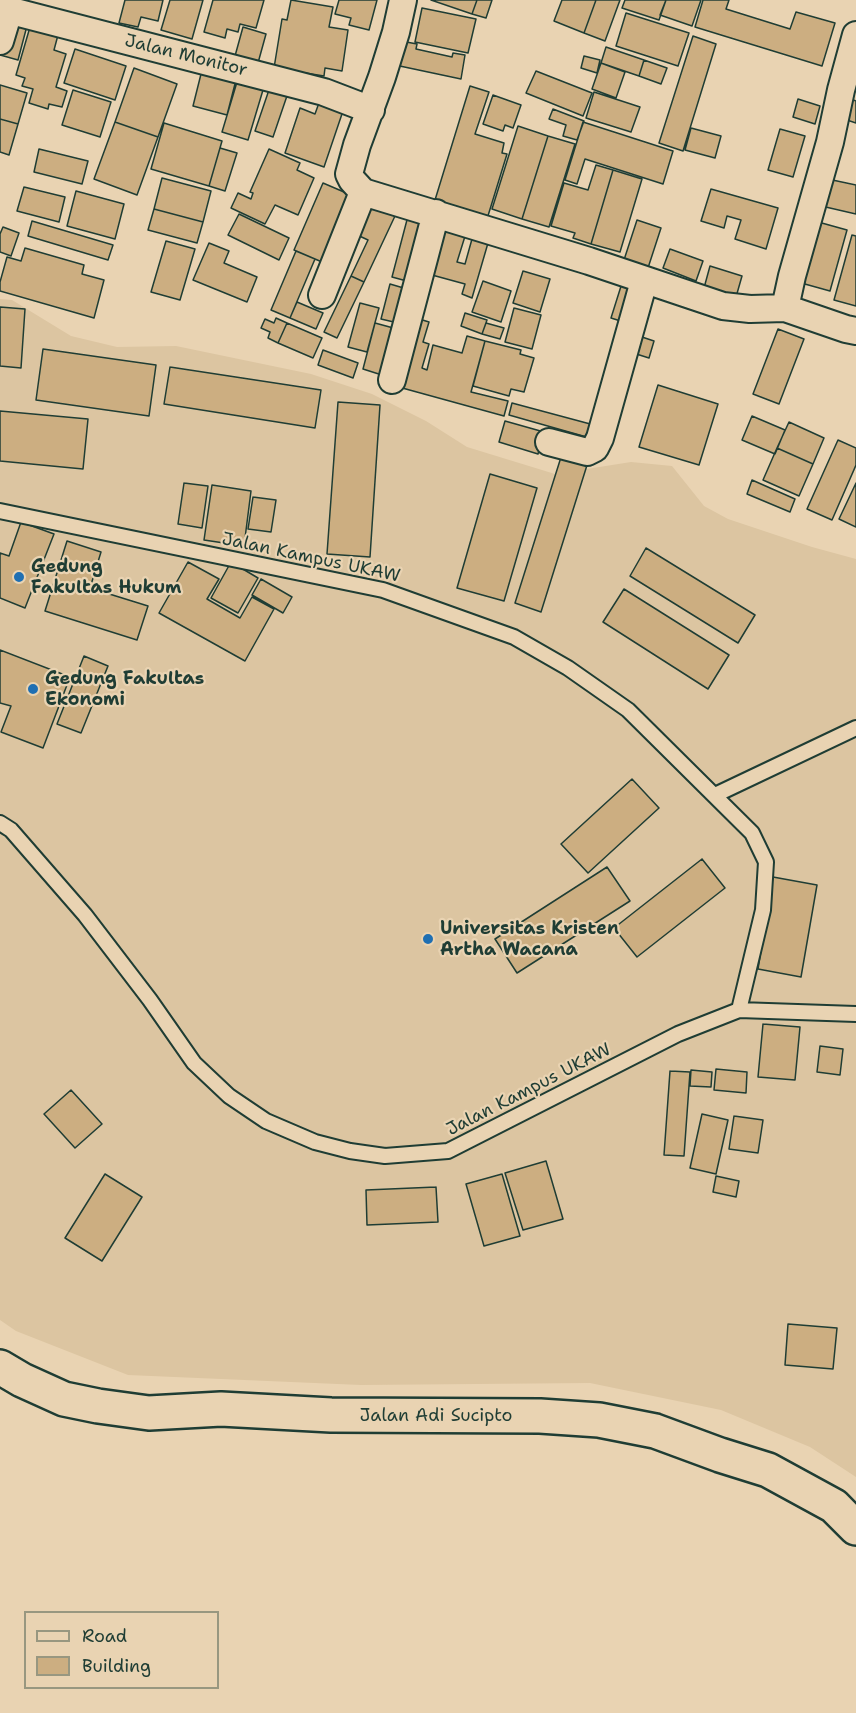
<!DOCTYPE html>
<html>
<head>
<meta charset="utf-8">
<style>
	body { margin:0 }
	#map { position:relative; width:856px; height:1713px; overflow:hidden; background:#e9d3b2; font-family:"Shantell Sans",sans-serif }
	canvas { display:block }
	.legend { position:absolute; left:24px; top:1611px; width:195px; height:78px; box-sizing:border-box; background:#e9d3b2; border:2px solid #989780; margin:0; padding:8px 10px; list-style:none; font-size:18px; color:#1f3d34 }
	.legend li { display:flex; align-items:center; gap:12px; height:30px }
	.legend b { width:30px; border:2px solid #989780 }
</style>
</head>
<body>
<div id="map">
<canvas width="856" height="1713"></canvas>
<ul class="legend">
<li><b style="height:8px;background:#e9d3b2"></b>Road</li>
<li><b style="height:16px;background:#ccae81"></b>Building</li>
</ul>
</div>
<script>
const ctx = document.querySelector('canvas').getContext('2d');
ctx.lineJoin = 'round';
function paint(path, color) { ctx.fillStyle = color; ctx.fill(path, 'evenodd'); }
const shape = rows => new Path2D(rows.map(r => 'M' + r).join(''));
function trace(path, color, width, dash) { ctx.strokeStyle = color; ctx.lineWidth = width; ctx.lineCap = dash ? 'butt' : 'round'; ctx.setLineDash(dash || []); ctx.stroke(path); }
function label(font, color, halo, rows, align = 'center') {
  ctx.font = font + ' "Shantell Sans",sans-serif'; ctx.lineWidth = 4.5; ctx.setLineDash([]); ctx.textBaseline = 'middle'; ctx.strokeStyle = halo; ctx.fillStyle = color; for (const [text, x, y, turn = 0] of rows) {
    ctx.save(); ctx.translate(x, y); ctx.rotate((+turn || 0) * Math.PI / 180); ctx.textAlign = isNaN(turn) ? turn : align; if (halo) ctx.strokeText(text, 0, 0); ctx.fillText(text, 0, 0); ctx.restore();
  }
}
paint(shape([
	[0,299,12,300,71,336,117,347,176,346,311,374,372,394,426,421,467,447,555,474,631,462,672,466,704,506,728,519,812,547,856,559,856,1477,810,1447,721,1410,590,1383,361,1385,128,1375,16,1331,0,1320]
]), '#dcc5a1');
const building = shape([
	[125,0,163,0,158,21,141,17,138,27,119,23,125,0],
	[170,0,203,0,192,39,161,30,170,0],
	[213,0,264,0,256,28,240,24,238,32,227,29,225,38,204,32,213,0],
	[291,0,333,7,329,27,348,30,342,71,325,68,324,76,274,68,282,19,287,20,291,0],
	[339,0,377,0,369,30,349,25,351,18,335,14,339,0],
	[431,0,477,0,472,14,431,0],
	[477,0,492,0,486,18,472,14,477,0],
	[562,0,596,0,584,33,554,21,562,0],
	[596,0,620,0,605,41,584,33,596,0],
	[625,0,666,0,659,20,622,8,625,0],
	[666,0,701,0,692,26,660,15,666,0],
	[703,0,729,0,726,9,790,29,796,12,835,23,822,66,695,27,703,0],
	[422,8,476,19,468,53,415,42,422,8],
	[626,13,689,33,678,66,616,46,626,13],
	[8,17,28,22,18,60,0,55,8,17],
	[30,27,58,35,54,50,66,54,56,87,67,91,62,107,49,104,48,109,29,103,33,89,22,86,25,78,16,75,30,27],
	[243,27,266,34,258,63,235,56,243,27],
	[693,36,716,44,683,151,659,143,693,36],
	[401,41,417,44,416,49,452,57,453,53,465,55,461,79,395,65,401,41],
	[606,47,644,60,639,76,601,63,606,47],
	[75,49,126,66,115,100,64,83,75,49],
	[584,56,600,60,597,73,581,68,584,56],
	[644,60,667,68,661,84,639,76,644,60],
	[601,63,625,72,616,98,592,89,601,63],
	[134,68,177,84,158,137,115,122,134,68],
	[202,70,236,80,227,115,193,106,202,70],
	[536,71,592,93,583,116,526,93,536,71],
	[240,72,266,80,248,140,222,132,240,72],
	[272,81,290,87,273,137,255,131,272,81],
	[0,85,27,93,18,124,0,119,0,85],
	[470,86,489,92,475,134,504,143,502,153,507,154,487,219,471,215,471,211,435,200,470,86],
	[73,90,111,102,100,137,62,125,73,90],
	[594,92,640,107,631,132,586,118,594,92],
	[493,95,521,105,513,128,505,125,503,131,483,124,493,95],
	[849,98,856,101,856,123,841,118,849,98],
	[798,99,820,106,815,124,793,117,798,99],
	[320,100,344,108,324,167,285,153,300,108,315,114,320,100],
	[553,109,584,121,577,140,563,136,566,125,549,119,553,109],
	[0,119,18,124,9,155,0,152,0,119],
	[115,122,158,137,137,195,94,179,115,122],
	[583,122,673,151,663,184,585,159,577,184,565,180,583,122],
	[164,123,222,141,209,186,151,169,164,123],
	[518,126,548,136,522,219,492,209,518,126],
	[691,128,721,136,715,158,685,150,691,128],
	[780,129,805,136,793,177,768,170,780,129],
	[548,136,575,144,549,227,522,219,548,136],
	[220,148,237,153,225,191,209,186,220,148],
	[39,149,88,161,82,184,34,172,39,149],
	[269,149,300,163,297,170,314,178,298,215,275,205,265,224,231,208,238,193,251,199,253,193,250,192,269,149],
	[596,165,613,170,591,244,573,238,575,233,551,226,564,183,588,190,596,165],
	[613,170,642,179,620,252,591,244,613,170],
	[162,178,211,191,203,222,154,209,162,178],
	[823,178,856,185,856,214,817,205,823,178],
	[323,183,351,195,322,262,294,250,323,183],
	[24,187,65,197,59,222,17,211,24,187],
	[711,189,778,208,766,249,735,239,741,220,727,216,724,228,701,221,711,189],
	[76,191,124,204,115,239,67,226,76,191],
	[368,202,395,216,364,282,351,276,368,240,353,233,368,202],
	[154,209,203,222,197,243,148,230,154,209],
	[239,214,289,238,279,260,228,235,239,214],
	[408,216,430,222,414,283,392,277,408,216],
	[637,220,661,228,647,271,623,263,637,220],
	[811,220,847,230,830,291,794,281,811,220],
	[32,221,113,245,108,260,28,236,32,221],
	[3,227,19,233,11,256,0,252,0,234,3,227],
	[445,227,466,233,457,262,465,264,472,239,488,243,472,298,462,294,465,284,432,275,445,227],
	[852,235,856,236,856,306,834,300,852,235],
	[166,241,195,249,180,300,151,292,166,241],
	[209,243,229,251,224,263,257,277,247,302,193,280,209,243],
	[25,248,84,265,82,274,104,280,94,318,0,291,0,282,7,257,21,261,25,248],
	[670,249,703,261,696,281,663,268,670,249],
	[296,251,315,259,290,318,271,310,296,251],
	[710,266,742,276,736,297,704,288,710,266],
	[523,271,550,279,540,312,513,303,523,271],
	[351,276,364,282,337,338,324,332,351,276],
	[483,281,511,291,501,322,472,312,483,281],
	[622,283,638,288,627,323,611,318,622,283],
	[390,284,407,289,398,323,381,319,390,284],
	[297,302,323,313,316,329,290,318,297,302],
	[360,303,379,308,367,352,348,347,360,303],
	[0,307,25,309,21,368,0,366,0,307],
	[514,308,541,315,532,349,505,342,514,308],
	[465,313,487,320,482,334,461,326,465,313],
	[276,318,287,323,278,343,268,338,270,332,261,328,265,319,274,323,276,318],
	[416,318,429,322,423,342,429,344,422,368,427,370,433,345,462,353,467,336,485,341,471,392,508,401,504,416,395,386,416,318],
	[287,323,322,338,313,358,278,343,287,323],
	[375,323,397,329,385,376,363,369,375,323],
	[486,323,504,328,500,339,482,334,486,323],
	[778,329,804,339,779,404,753,394,778,329],
	[636,335,654,341,649,358,630,352,636,335],
	[485,341,521,350,520,354,534,358,524,392,511,389,509,396,473,386,485,341],
	[43,349,156,365,149,416,36,400,43,349],
	[323,350,358,363,353,378,318,365,323,350],
	[170,367,321,390,315,428,164,404,170,367],
	[658,385,718,404,699,465,639,447,658,385],
	[338,402,380,405,370,557,327,554,338,402],
	[512,403,594,425,590,438,509,415,512,403],
	[0,411,88,419,83,469,0,461,0,411],
	[752,416,785,430,775,454,742,440,752,416],
	[505,421,544,432,538,454,499,442,505,421],
	[789,422,824,438,813,464,777,448,789,422],
	[838,440,856,448,856,465,832,520,807,509,838,440],
	[777,448,813,464,799,496,763,480,777,448],
	[562,454,588,462,541,612,515,603,562,454],
	[490,474,537,488,504,601,457,588,490,474],
	[752,480,795,499,790,512,747,494,752,480],
	[184,483,208,486,202,528,178,524,184,483],
	[856,483,856,527,839,519,856,483],
	[212,485,251,491,244,546,204,540,212,485],
	[253,497,276,500,271,532,248,529,253,497],
	[21,522,54,534,25,608,0,598,0,553,9,556,21,522],
	[67,541,101,552,90,588,148,606,137,640,45,611,67,541],
	[646,548,755,615,738,643,630,576,646,548],
	[188,562,219,579,207,599,240,618,252,597,274,609,245,661,159,613,188,562],
	[231,562,258,578,238,613,211,598,231,562],
	[261,579,292,597,283,613,252,595,261,579],
	[624,589,729,655,708,689,603,622,624,589],
	[0,650,70,677,43,748,1,732,11,706,0,703,0,650],
	[84,656,108,666,81,733,57,724,84,656],
	[632,779,659,808,588,873,561,844,632,779],
	[702,859,725,888,637,957,614,928,702,859],
	[607,867,630,901,517,973,495,939,607,867],
	[773,877,817,885,801,977,758,969,773,877],
	[763,1024,800,1027,795,1080,758,1077,763,1024],
	[820,1046,843,1049,840,1075,817,1072,820,1046],
	[716,1069,747,1072,746,1093,714,1090,716,1069],
	[691,1070,712,1072,711,1087,690,1086,691,1070],
	[670,1071,690,1072,684,1156,664,1155,670,1071],
	[71,1090,102,1124,75,1148,44,1114,71,1090],
	[702,1114,728,1120,716,1174,690,1168,702,1114],
	[734,1116,763,1120,758,1153,729,1149,734,1116],
	[546,1161,563,1219,523,1230,505,1173,546,1161],
	[105,1174,142,1197,102,1261,65,1238,105,1174],
	[502,1174,520,1236,484,1246,466,1184,502,1174],
	[716,1176,739,1181,736,1197,713,1192,716,1176],
	[436,1187,438,1222,367,1225,366,1190,436,1187],
	[788,1324,837,1328,833,1369,785,1365,788,1324]
]);
paint(building, '#ccae81');
trace(building, '#1f3d34', 1.5);
const service = shape([
	[0,511,383,590,514,637,568,668,628,710,752,833,766,862,763,910,739,1010],
	[715,795,856,728],
	[0,823,11,830,85,915,150,1000,194,1063,229,1096,266,1121,315,1142,350,1151,385,1156,448,1151,678,1034,739,1010,856,1014]
]);
const minor = shape([
	[403,0,396,32,382,77,357,145,349,174,352,180,363,192,589,261,723,306,750,309,785,308,846,329,856,331],
	[0,8,324,92,371,110],
	[0,41,9,11],
	[322,295,363,192],
	[785,308,792,276,830,142,841,90,856,35],
	[392,380,436,213],
	[549,442,587,452,595,448,600,438,644,281]
]);
const secondary = shape([
	[0,1367,22,1380,64,1399,98,1406,149,1413,221,1409,331,1415,540,1416,599,1420,655,1431,720,1455,768,1470,834,1506,856,1528]
]);
trace(service, '#1f3d34', 18);
trace(minor, '#1f3d34', 30);
trace(secondary, '#1f3d34', 38);
trace(service, '#e9d3b2', 14);
trace(minor, '#e9d3b2', 26);
trace(secondary, '#e9d3b2', 33);
for (const [x, y, r, color] of [
	[19,577,6,"#1f6fb2"],
	[33,689,6,"#1f6fb2"],
	[428,939,6,"#1f6fb2"]
]) { const dot = new Path2D(); dot.arc(x, y, r, 0, 2 * Math.PI); ctx.fillStyle = color; ctx.fill(dot); trace(dot, '#e9d3b2', 2); }
label('18px', '#1f3d34', '#e9d3b2', [
	["Jalan Monitor",186,56,14],
	["Jalan Kampus UKAW",311,558,12],
	["Jalan Kampus UKAW",529,1090,-27],
	["Jalan Adi Sucipto",436,1416]
]);
label('bold 18px', '#1f3d34', '#e9d3b2', [
	["Gedung",31,567],
	["Fakultas Hukum",31,588],
	["Gedung Fakultas",45,679],
	["Ekonomi",45,700],
	["Universitas Kristen",440,929],
	["Artha Wacana",440,950]
], 'left');
</script>
</body>
</html>
